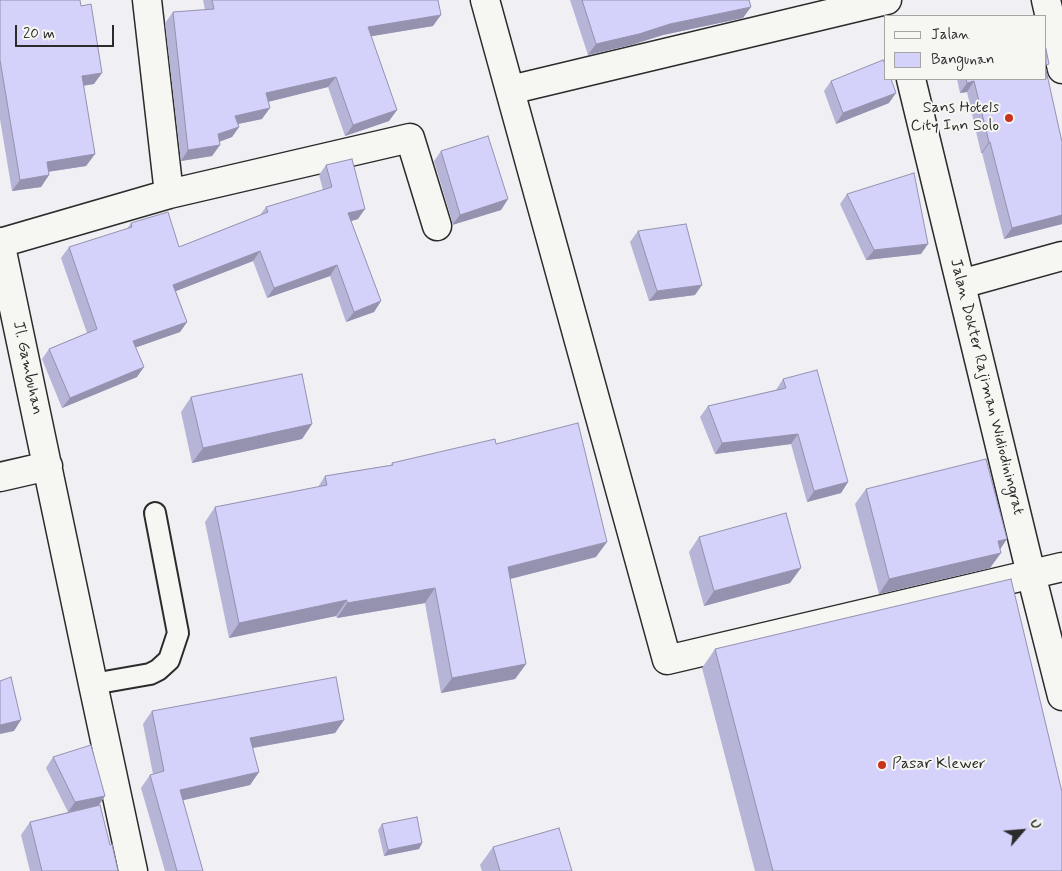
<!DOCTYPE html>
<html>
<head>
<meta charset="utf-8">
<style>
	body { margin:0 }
	#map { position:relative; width:1062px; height:871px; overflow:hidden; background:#efeff4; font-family:Mynerve,sans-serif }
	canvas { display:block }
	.legend { position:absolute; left:884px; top:15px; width:162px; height:65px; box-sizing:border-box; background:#f6f6f2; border:1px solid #a5a5a2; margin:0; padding:6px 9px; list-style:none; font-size:15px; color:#2b2b2b }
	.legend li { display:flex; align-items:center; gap:10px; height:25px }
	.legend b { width:25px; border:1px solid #a5a5a2 }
	.north { position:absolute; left:997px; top:806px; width:50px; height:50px; -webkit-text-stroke:4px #f6f6f2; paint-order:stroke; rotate:63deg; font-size:14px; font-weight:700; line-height:20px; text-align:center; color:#2b2b2b }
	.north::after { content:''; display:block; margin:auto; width:18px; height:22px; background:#2b2b2b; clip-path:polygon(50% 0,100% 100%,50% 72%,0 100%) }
	.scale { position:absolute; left:15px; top:25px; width:99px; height:22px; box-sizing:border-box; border:2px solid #2b2b2b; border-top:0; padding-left:6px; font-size:15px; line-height:18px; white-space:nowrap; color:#2b2b2b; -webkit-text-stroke:4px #f6f6f2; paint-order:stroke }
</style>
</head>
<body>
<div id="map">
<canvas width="1062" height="871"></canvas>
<ul class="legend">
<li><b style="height:6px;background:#f6f6f2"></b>Jalan</li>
<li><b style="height:14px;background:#d4d1fa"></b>Bangunan</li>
</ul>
<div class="north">U</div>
<div class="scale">20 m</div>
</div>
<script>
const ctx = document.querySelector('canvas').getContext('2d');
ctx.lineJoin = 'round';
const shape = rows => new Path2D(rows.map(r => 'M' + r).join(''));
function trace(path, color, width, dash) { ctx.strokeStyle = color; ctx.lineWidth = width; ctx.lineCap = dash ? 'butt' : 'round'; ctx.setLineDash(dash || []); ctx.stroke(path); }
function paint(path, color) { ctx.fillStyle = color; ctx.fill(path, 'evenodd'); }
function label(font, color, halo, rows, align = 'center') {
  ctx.font = font + ' Mynerve,sans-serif'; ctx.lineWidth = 4; ctx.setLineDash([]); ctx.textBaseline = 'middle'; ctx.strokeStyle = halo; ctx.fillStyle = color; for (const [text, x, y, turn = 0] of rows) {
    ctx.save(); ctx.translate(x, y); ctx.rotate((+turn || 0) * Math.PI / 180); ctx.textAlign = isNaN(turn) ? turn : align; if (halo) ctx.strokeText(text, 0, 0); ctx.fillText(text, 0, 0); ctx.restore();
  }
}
const lane = shape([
	[93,684,150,674,158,670,169,660,178,633,155,513]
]);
const street = shape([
	[147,0,169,194],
	[485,0,667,660,1062,567],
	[1046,0,1062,69],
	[911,79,1031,574,1062,696],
	[510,90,887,0],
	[0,242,93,684,133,871],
	[0,243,169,194,410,138,437,226],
	[961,284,1062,256],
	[0,477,48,466]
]);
trace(lane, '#2b2b2b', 24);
trace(street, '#2b2b2b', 31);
trace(lane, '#f6f6f2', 20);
trace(street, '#f6f6f2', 28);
paint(shape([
	[0,0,94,84,83,86,95,154,86,166,48,172,49,175,41,187,12,191,0,119],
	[203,0,438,0,433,26,371,36,397,110,389,121,345,136,328,87,268,102,262,119,238,124,239,127,232,137,219,142,220,145,212,156,181,161,165,23,173,12,205,10],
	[570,0,749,0,743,18,663,35,631,45,588,55],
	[957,79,1046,79,1062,224,1004,239,982,153,981,153,967,92,960,93],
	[831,81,889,103,836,124,824,91],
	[441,151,508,199,501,210,452,225,452,221,434,161],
	[326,165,358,219,351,221,381,301,374,312,346,322,330,276,267,298,253,261,176,291,187,322,180,332,136,347,137,377,62,408,42,359,49,349,87,333,61,258,69,247,127,229,131,223,179,247,260,215,266,207,323,190,319,175],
	[847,194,921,254,866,260,840,204],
	[638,231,695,295,649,301,630,242],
	[783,379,848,482,841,493,807,502,791,444,715,454,700,417,708,406,776,390],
	[191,397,312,424,302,439,192,463,181,412],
	[496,444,596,557,510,579,526,664,515,679,441,693,425,603,337,618,336,616,229,638,205,522,215,507,318,487,325,476,391,465,392,463],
	[866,489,1000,549,990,568,879,594,855,504],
	[699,537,790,583,704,606,689,552],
	[715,649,1062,871,755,871,702,668],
	[152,711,344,720,335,733,253,748,259,772,250,785,183,800,203,871,165,871,141,788,150,775,153,774,143,724],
	[53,757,105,796,99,805,118,871,30,871,21,835,30,822,68,812,46,768],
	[382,824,422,843,419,849,384,856,378,830],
	[493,847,572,871,482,871,480,865]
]), '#b6b4d7');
paint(shape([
	[751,7,743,18,663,35,631,45,588,55,596,44,670,24],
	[441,15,433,26,361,38,368,27],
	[102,73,94,84,74,87,82,76],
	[336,77,328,87,259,104,266,93],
	[974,81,967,92,960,93,967,83],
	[896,93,889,103,836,124,843,113],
	[270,108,262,119,228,126,235,116],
	[397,110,389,121,345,136,353,125],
	[239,127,232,137,210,145,218,134],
	[989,142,990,142,982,153,981,153],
	[220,145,212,156,181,161,188,150],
	[95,154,86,166,39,173,47,162],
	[49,175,41,187,12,191,20,180],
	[508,199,501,210,452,225,460,215],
	[365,209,358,219,341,224,348,213],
	[1062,215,1062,224,1004,239,1012,228],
	[928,244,921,254,866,260,874,250],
	[260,251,253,261,166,295,173,285],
	[337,265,330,276,267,298,274,288],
	[702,285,695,295,649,301,657,291],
	[381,301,374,312,346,322,354,312],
	[187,322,180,332,126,351,133,341],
	[144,367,137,377,62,408,70,398],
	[312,424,302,439,192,463,203,448],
	[798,434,791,444,715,454,722,443],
	[848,482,841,493,807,502,814,491],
	[1007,539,997,554,1001,553,990,568,879,594,889,579,998,541],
	[607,542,596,557,498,582,508,567],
	[801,568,790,583,704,606,714,591],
	[435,588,425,603,337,618,347,603],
	[347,600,336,616,229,638,239,623],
	[526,664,515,679,441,693,452,678],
	[21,720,14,731,0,734,0,725],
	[344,720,335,733,241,750,250,738],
	[259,772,250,785,171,803,180,790],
	[105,796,98,806,68,812,75,802],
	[422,843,419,849,384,856,388,850]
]), '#9492af');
const building = shape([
	[0,0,80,0,81,6,91,4,102,73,82,76,95,154,47,162,49,175,20,180,0,60,0,0],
	[212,0,438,0,441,15,368,27,397,110,353,125,336,77,266,93,270,108,235,116,239,127,218,134,220,145,188,150,173,12,214,9,212,0],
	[582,0,749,0,751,7,670,24,639,34,596,44,582,0],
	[1046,49,1049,64,1046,65,1046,49],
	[883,60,886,66,886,79,891,79,896,93,843,113,831,81,883,60],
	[1046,70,1062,142,1062,215,1012,228,990,142,989,142,974,81,967,83,966,79,1046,79,1046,70],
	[488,136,508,199,460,215,459,211,441,151,488,136],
	[352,159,365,209,348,213,381,301,354,312,337,265,274,288,260,251,173,285,187,322,133,341,144,367,70,398,49,349,97,329,69,247,132,227,131,223,168,212,179,247,268,212,266,207,332,187,326,165,352,159],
	[914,173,928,244,874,250,847,194,914,173],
	[686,224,702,285,657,291,638,231,686,224],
	[817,370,848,482,814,491,798,434,722,443,708,406,786,388,783,379,817,370],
	[302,374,312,424,203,448,191,397,302,374],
	[578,423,607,542,508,567,526,664,452,678,435,588,347,603,347,600,239,623,215,507,327,485,325,476,393,465,392,463,495,439,496,444,578,423],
	[986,459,1007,539,998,541,1001,553,889,579,866,489,986,459],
	[786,513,801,568,714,591,699,537,786,513],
	[1011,579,1062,792,1062,871,773,871,715,649,1011,579],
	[11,677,21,720,0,725,0,681,11,677],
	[336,677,344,720,250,738,259,772,180,790,203,871,177,871,150,775,164,771,152,711,336,677],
	[91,745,105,796,75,802,53,757,91,745],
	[100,805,110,845,112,844,118,871,42,871,30,822,100,805],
	[417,817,422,843,388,850,382,824,417,817],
	[559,828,572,871,500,871,493,847,559,828]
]);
paint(building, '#d4d1fa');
trace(building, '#9492af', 1);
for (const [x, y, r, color] of [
	[1009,118,5,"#c8321e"],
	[882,765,5,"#c8321e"]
]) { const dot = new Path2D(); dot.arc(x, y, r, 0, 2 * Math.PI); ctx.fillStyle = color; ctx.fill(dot); trace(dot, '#f6f6f2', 2); }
label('16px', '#2b2b2b', '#f6f6f2', [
	["Sans Hotels",999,109],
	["City Inn Solo",999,127],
	["Pasar Klewer",892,765,"left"]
], 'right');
label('16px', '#2b2b2b', '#f6f6f2', [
	["Jl. Gambuhan",27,368,78],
	["Jalan Dokter Rajiman Widiodiningrat",986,387,76]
]);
</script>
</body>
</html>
